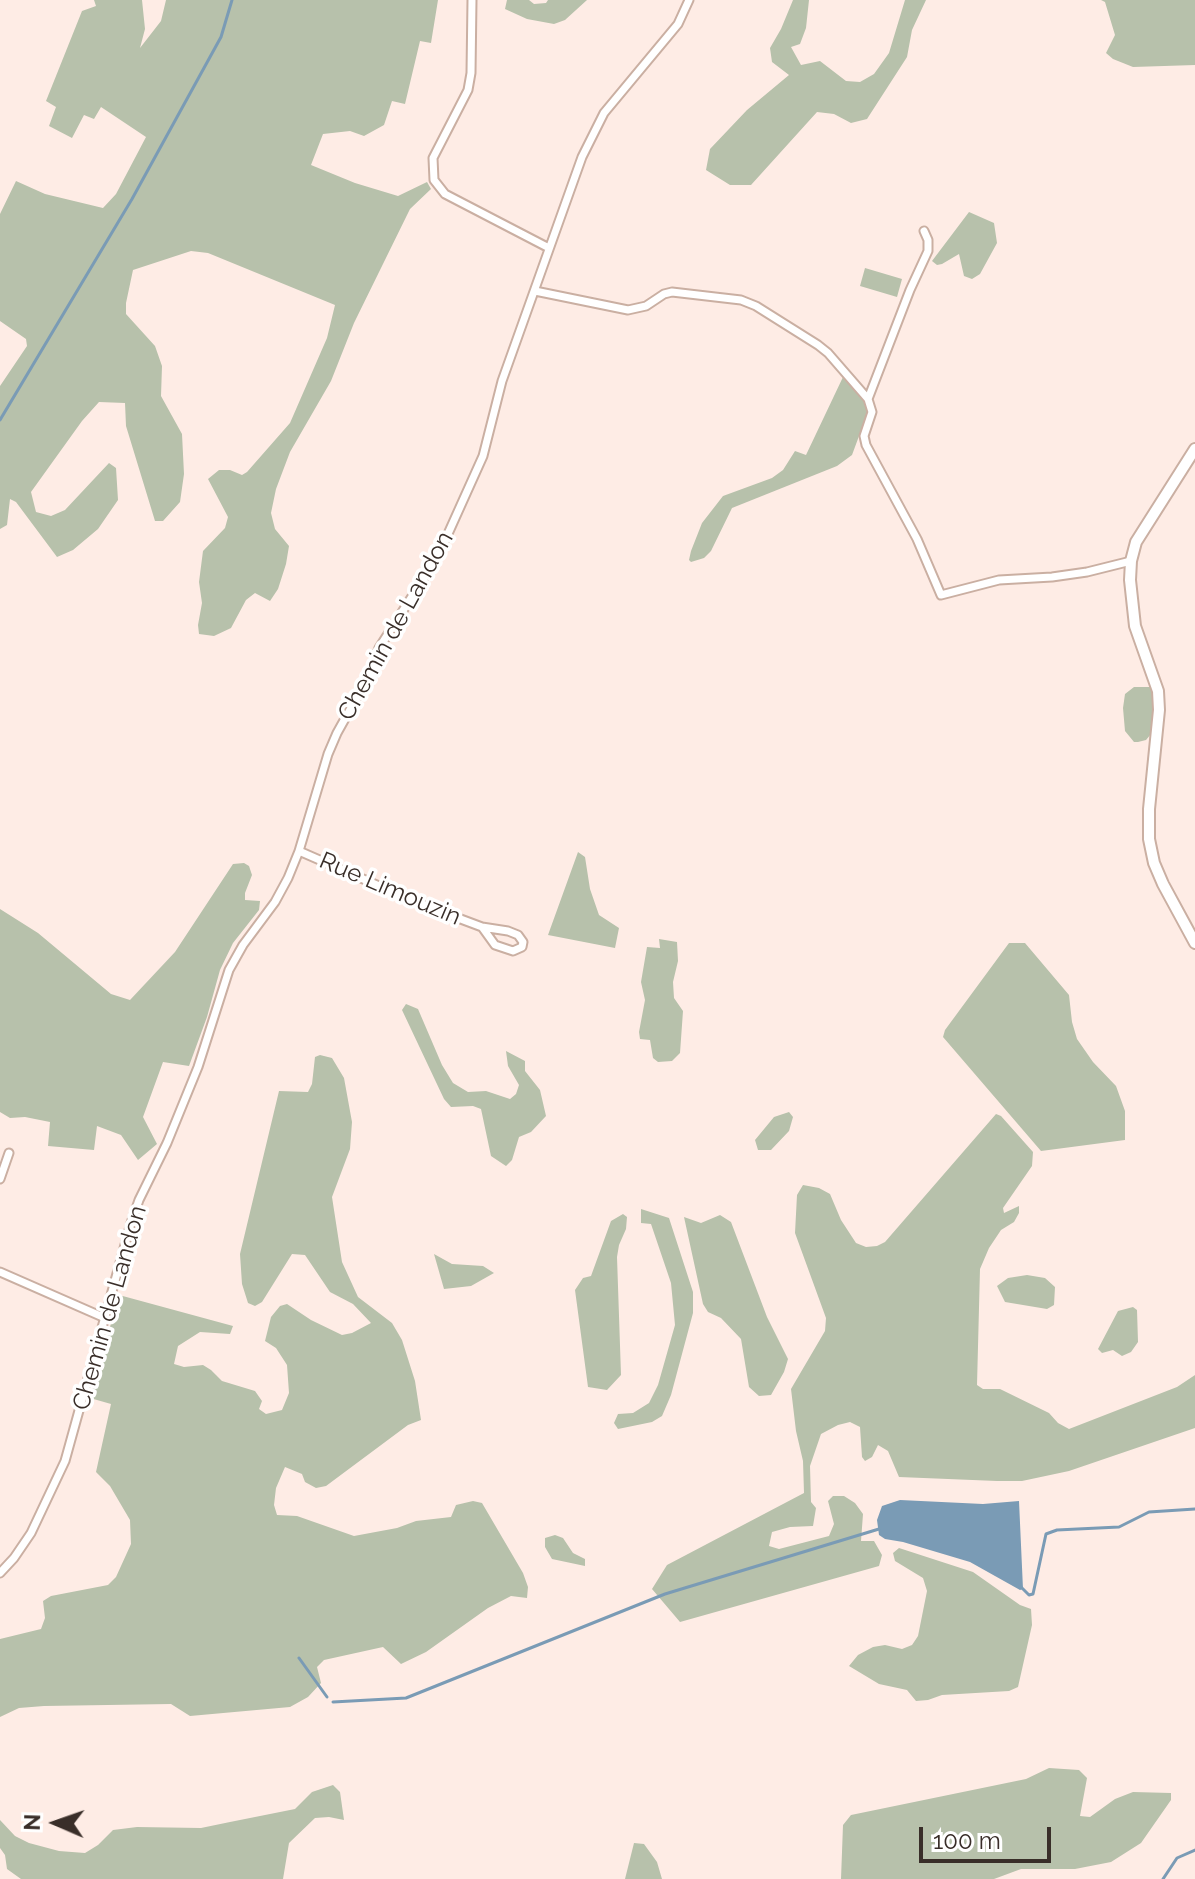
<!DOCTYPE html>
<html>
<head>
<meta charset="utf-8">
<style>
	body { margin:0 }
	#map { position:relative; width:1195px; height:1879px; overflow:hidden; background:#feece5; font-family:Raleway,sans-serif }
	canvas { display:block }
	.north { position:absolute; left:16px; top:1783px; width:80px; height:80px; -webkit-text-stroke:6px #fff; paint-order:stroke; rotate:272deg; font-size:22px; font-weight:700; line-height:32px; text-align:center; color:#392e29 }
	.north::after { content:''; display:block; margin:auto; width:28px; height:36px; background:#392e29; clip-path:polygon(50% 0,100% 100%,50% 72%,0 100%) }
	.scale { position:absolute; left:919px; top:1827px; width:132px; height:36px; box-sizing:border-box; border:4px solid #392e29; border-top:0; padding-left:10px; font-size:24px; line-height:28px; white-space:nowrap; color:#392e29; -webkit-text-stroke:6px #fff; paint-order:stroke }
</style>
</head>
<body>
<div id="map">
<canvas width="1195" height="1879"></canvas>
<div class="north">N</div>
<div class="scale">100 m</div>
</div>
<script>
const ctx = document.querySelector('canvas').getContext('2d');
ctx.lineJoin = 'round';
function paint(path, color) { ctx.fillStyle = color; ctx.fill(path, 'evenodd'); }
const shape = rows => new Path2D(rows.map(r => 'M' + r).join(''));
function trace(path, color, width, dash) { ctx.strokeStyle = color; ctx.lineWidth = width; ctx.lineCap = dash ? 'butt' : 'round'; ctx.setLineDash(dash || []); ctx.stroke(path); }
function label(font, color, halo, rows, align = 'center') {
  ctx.font = font + ' Raleway,sans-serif'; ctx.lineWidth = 7; ctx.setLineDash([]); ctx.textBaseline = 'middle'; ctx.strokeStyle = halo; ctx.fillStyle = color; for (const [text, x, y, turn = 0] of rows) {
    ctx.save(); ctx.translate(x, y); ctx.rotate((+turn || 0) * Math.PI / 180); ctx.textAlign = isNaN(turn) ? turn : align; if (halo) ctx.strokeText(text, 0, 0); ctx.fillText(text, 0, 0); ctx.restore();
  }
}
paint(shape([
	[94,0,142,0,145,29,140,48,161,21,166,0,438,0,431,43,420,41,405,104,392,101,384,125,364,136,350,131,323,134,311,165,355,183,398,196,427,182,431,189,410,209,354,323,331,381,290,452,276,489,271,513,275,529,289,546,286,564,278,589,270,601,255,593,246,600,231,628,214,636,199,634,198,625,202,603,199,582,203,551,225,528,228,517,208,479,219,470,230,470,242,475,247,472,290,423,327,338,335,305,208,253,191,251,133,270,126,303,126,314,155,346,162,366,161,396,182,434,184,474,180,502,163,521,155,521,126,426,125,403,99,402,82,421,31,492,36,512,51,516,65,510,109,463,116,468,118,500,98,529,73,550,57,557,16,502,10,499,7,525,0,529,0,386,27,346,26,339,0,321,0,214,16,181,45,194,103,208,116,194,146,137,101,107,94,119,84,115,72,138,49,126,56,107,46,101,82,11,96,6],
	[507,0,529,0,534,4,546,3,548,0,587,0,565,20,554,24,527,19,505,9],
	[793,0,809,0,806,28,800,44,791,47,801,65,820,61,846,81,860,82,874,74,889,53,905,0,926,0,912,30,907,57,867,119,851,123,834,114,817,112,751,185,730,185,706,170,710,149,747,110,789,75,772,62,770,48,781,29],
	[1101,0,1195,0,1195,65,1133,67,1113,59,1106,53,1115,35,1105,2],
	[969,212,994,223,997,243,980,274,972,279,964,276,959,254,942,264,937,265,932,261],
	[865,268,902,279,897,297,860,286],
	[843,377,864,399,869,409,852,455,837,466,732,508,711,551,704,558,691,562,689,560,691,551,702,523,723,496,772,478,783,470,795,451,806,455],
	[1134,687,1152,687,1154,701,1151,734,1146,740,1138,742,1134,742,1125,731,1123,708,1125,694],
	[578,852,585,857,590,889,599,915,619,928,615,948,548,935],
	[244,863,249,866,252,875,245,893,245,900,260,901,259,910,233,943,220,970,207,1017,189,1066,163,1062,143,1117,157,1144,138,1160,121,1135,97,1126,94,1150,48,1146,50,1122,25,1117,10,1118,0,1112,0,909,38,933,111,994,130,1000,175,952,233,864],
	[659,939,677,942,678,961,673,982,674,998,683,1011,680,1053,672,1061,658,1062,653,1058,650,1040,640,1039,639,1032,645,1000,641,982,647,947,660,948],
	[1009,943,1025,943,1069,995,1072,1022,1077,1039,1093,1062,1116,1086,1125,1111,1125,1140,1041,1151,943,1037,945,1030],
	[406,1004,418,1009,442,1065,453,1083,468,1092,486,1091,510,1099,516,1094,519,1085,508,1066,506,1051,525,1061,525,1071,540,1090,546,1116,531,1132,519,1137,512,1160,506,1166,491,1156,481,1109,473,1106,451,1107,444,1099,402,1010],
	[320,1055,332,1058,344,1078,352,1122,350,1149,332,1197,342,1262,358,1297,392,1323,402,1340,415,1381,421,1420,408,1425,326,1486,316,1488,305,1482,302,1474,285,1467,276,1488,274,1505,277,1515,297,1516,354,1536,397,1528,416,1521,451,1517,456,1505,473,1501,482,1503,523,1573,528,1587,527,1598,511,1596,488,1608,426,1652,401,1664,383,1647,324,1660,317,1667,321,1683,308,1697,290,1707,190,1716,171,1704,44,1706,19,1708,0,1717,0,1639,41,1629,45,1618,43,1601,51,1596,108,1585,116,1577,131,1544,130,1520,110,1486,96,1472,111,1404,90,1398,119,1295,233,1326,230,1334,200,1332,178,1346,174,1364,184,1367,203,1365,211,1370,222,1381,255,1391,262,1401,259,1409,266,1414,282,1410,289,1393,287,1365,276,1348,265,1341,271,1317,280,1306,287,1304,311,1320,342,1335,352,1333,371,1323,353,1304,330,1292,305,1255,292,1254,262,1302,255,1306,248,1303,242,1284,240,1254,279,1091,308,1092,312,1084,315,1057],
	[789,1112,793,1117,789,1131,771,1150,758,1150,755,1140,774,1117],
	[996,1114,1001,1116,1033,1152,1032,1166,1003,1208,1004,1213,1019,1206,1019,1213,1014,1222,1001,1230,989,1248,980,1269,977,1385,983,1389,1000,1389,1049,1413,1058,1423,1069,1429,1177,1387,1195,1375,1195,1428,1069,1471,1022,1481,997,1481,899,1477,888,1451,878,1445,872,1457,865,1461,862,1457,860,1427,850,1422,838,1425,821,1434,810,1466,811,1502,816,1508,813,1526,790,1527,772,1532,769,1546,779,1549,829,1536,834,1524,828,1501,833,1496,844,1496,855,1503,863,1514,861,1541,874,1541,882,1555,879,1566,680,1622,652,1589,667,1565,804,1493,803,1461,796,1431,791,1389,825,1331,826,1318,795,1233,797,1195,803,1185,819,1188,830,1194,841,1220,856,1243,866,1247,877,1246,885,1242],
	[641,1209,669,1218,693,1292,693,1313,671,1395,662,1416,652,1422,618,1429,614,1423,618,1414,633,1413,649,1403,658,1385,675,1325,671,1283,651,1224,641,1223],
	[623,1214,627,1217,626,1229,619,1245,617,1257,621,1375,607,1390,588,1387,575,1290,583,1278,591,1276,611,1221],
	[720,1215,731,1222,767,1317,788,1359,784,1372,771,1395,759,1396,749,1387,741,1339,721,1318,708,1312,703,1304,684,1217,701,1223],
	[434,1254,452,1264,483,1266,494,1273,471,1286,444,1289],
	[1027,1275,1045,1278,1055,1287,1054,1305,1047,1309,1005,1302,997,1286,1008,1278],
	[1133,1307,1137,1310,1138,1342,1131,1352,1122,1356,1113,1350,1102,1353,1098,1349,1118,1311],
	[555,1535,563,1538,573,1553,585,1559,585,1566,552,1559,545,1547,545,1538],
	[899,1548,973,1572,1020,1605,1031,1609,1032,1625,1018,1687,1009,1691,942,1695,928,1700,916,1701,907,1690,879,1684,849,1666,858,1655,873,1647,885,1645,902,1649,912,1645,918,1636,927,1591,923,1578,895,1561,893,1553],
	[1049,1768,1079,1770,1087,1778,1080,1816,1090,1817,1115,1799,1133,1792,1171,1793,1171,1800,1141,1843,1111,1862,1075,1869,1021,1869,994,1879,841,1879,843,1825,851,1815,1026,1779],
	[333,1785,340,1792,344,1820,329,1817,315,1818,289,1843,283,1879,21,1879,7,1869,5,1855,0,1848,0,1820,15,1836,29,1843,59,1851,85,1853,98,1845,113,1830,137,1827,201,1828,230,1822,295,1809,312,1792],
	[634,1843,644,1844,657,1862,662,1879,625,1879]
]), '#b7c1ab');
paint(shape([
	[900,1500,983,1504,1019,1501,1023,1589,1020,1590,970,1562,903,1542,885,1539,879,1535,877,1520,882,1506]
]), '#7a9bb5');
trace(shape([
	[0,420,132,199,221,37,232,0],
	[1021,1587,1029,1595,1033,1594,1046,1534,1057,1530,1119,1527,1149,1512,1195,1509],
	[299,1658,327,1697],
	[333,1702,406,1698,665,1594,879,1529],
	[1163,1879,1177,1858,1195,1850]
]), '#7a9bb5', 3);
const street = shape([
	[472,0,471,73,468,90,433,158,434,180,445,194,549,248],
	[535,291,628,310,646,306,664,294,672,292,741,300,756,306,818,345,828,353,868,399,872,412,864,436,866,445,917,539,941,595,999,580,1052,577,1087,572,1131,561],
	[868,399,910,290,928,251,928,240,924,231],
	[299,851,418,903,482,927,495,945,513,951,522,947,523,942,518,935,508,931,482,927],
	[0,1179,9,1153],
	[0,1272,105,1318],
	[0,1573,14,1558,31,1533,65,1461,131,1223,139,1200,167,1143,198,1067,229,970,243,945,275,902,288,878,299,851,328,754,337,733,366,681,379,648,438,556,483,456,502,381,582,157,604,113,678,24,689,0]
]);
const secondary = shape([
	[1195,449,1136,542,1131,561,1130,580,1135,626,1158,691,1159,710,1149,809,1149,839,1154,863,1163,884,1195,943]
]);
trace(street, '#caafa2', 11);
trace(secondary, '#caafa2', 14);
trace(street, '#fff', 7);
trace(secondary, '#fff', 10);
label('24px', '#392e29', '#fff', [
	["Chemin de Landon",396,626,-61],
	["Rue Limouzin",390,889,23],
	["Chemin de Landon",110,1308,-74]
]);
</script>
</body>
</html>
